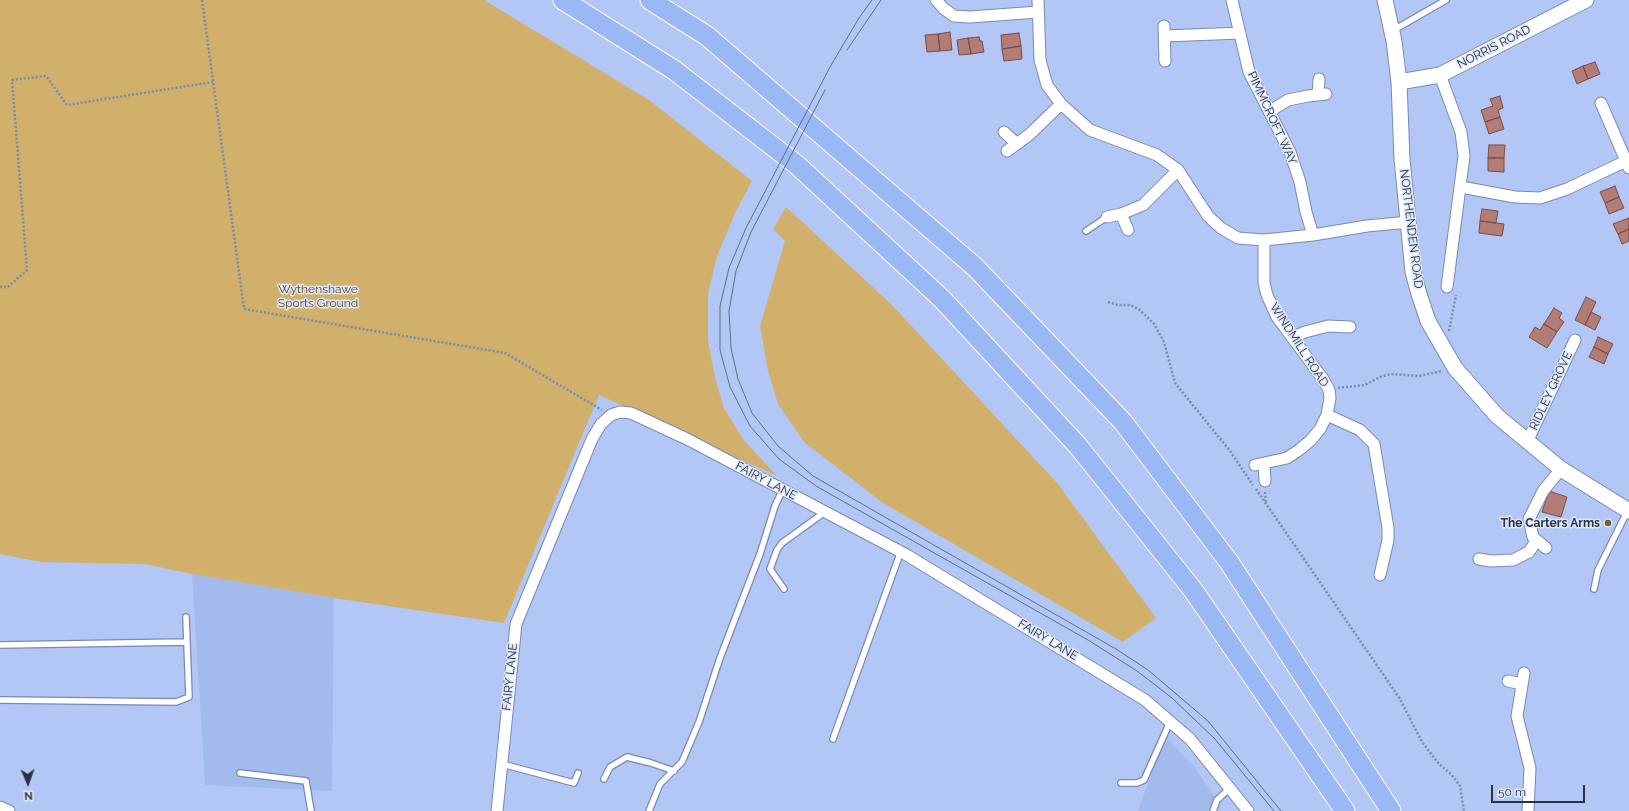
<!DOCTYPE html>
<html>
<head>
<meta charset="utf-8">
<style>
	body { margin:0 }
	#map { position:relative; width:1629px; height:811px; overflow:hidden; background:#b2c7f5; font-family:Raleway,sans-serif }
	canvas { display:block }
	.north { position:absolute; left:8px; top:763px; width:40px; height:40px; -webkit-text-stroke:3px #dfe8fb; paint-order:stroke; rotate:178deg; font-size:11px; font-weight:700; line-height:16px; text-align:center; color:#293143 }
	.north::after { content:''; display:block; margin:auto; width:14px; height:18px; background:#293143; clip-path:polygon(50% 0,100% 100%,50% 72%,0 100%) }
	.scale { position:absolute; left:1491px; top:785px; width:94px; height:18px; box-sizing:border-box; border:2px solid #293143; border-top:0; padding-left:5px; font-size:12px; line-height:14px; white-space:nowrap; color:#293143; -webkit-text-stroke:3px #dfe8fb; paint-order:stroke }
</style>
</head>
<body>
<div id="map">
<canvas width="1629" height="811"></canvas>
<div class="north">N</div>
<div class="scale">50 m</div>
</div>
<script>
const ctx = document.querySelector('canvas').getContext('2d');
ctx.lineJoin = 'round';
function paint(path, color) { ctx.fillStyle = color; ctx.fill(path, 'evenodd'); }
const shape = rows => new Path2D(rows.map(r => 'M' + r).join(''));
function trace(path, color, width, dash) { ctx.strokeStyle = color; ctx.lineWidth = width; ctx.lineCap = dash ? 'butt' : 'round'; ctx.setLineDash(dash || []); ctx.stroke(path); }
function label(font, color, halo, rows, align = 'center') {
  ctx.font = font + ' Raleway,sans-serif'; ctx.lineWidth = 3; ctx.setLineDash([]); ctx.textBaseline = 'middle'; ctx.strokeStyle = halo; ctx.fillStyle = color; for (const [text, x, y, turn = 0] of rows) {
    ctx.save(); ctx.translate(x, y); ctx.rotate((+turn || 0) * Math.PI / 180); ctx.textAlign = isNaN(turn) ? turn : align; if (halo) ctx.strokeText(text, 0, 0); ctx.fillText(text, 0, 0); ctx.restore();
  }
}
paint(shape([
	[192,574,334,598,332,791,205,785],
	[1170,741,1195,768,1215,797,1210,811,1138,811,1163,743]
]), '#a3baec');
paint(shape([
	[0,0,484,0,649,100,752,181,736,211,717,256,708,294,708,340,715,378,724,408,743,439,777,476,599,395,504,623,334,598,192,574,145,564,41,562,0,554],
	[786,207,891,304,1058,484,1156,618,1123,642,883,503,804,442,778,404,768,371,760,326,785,241,773,229]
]), '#d0b06b');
const building = shape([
	[950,32,952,50,940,51,938,34,950,32],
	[1019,33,1021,46,1002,49,1001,35,1019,33],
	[938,34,940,51,927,52,925,35,938,34],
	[979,37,980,41,982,41,984,52,971,54,968,38,979,37],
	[968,38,971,54,959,55,957,40,968,38],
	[1021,46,1022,59,1004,61,1002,49,1021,46],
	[1595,62,1600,74,1588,79,1583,66,1595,62],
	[1583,66,1588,79,1577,84,1572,71,1583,66],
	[1500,96,1503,108,1498,110,1500,117,1485,122,1481,110,1493,106,1490,99,1500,96],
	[1500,117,1504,129,1489,134,1485,122,1500,117],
	[1489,145,1505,145,1504,158,1488,158,1489,145],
	[1488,158,1504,158,1504,172,1488,171,1488,158],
	[1615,186,1619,197,1605,203,1600,192,1615,186],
	[1619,197,1624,208,1609,214,1605,203,1619,197],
	[1482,209,1498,211,1496,223,1480,221,1482,209],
	[1629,218,1629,229,1618,234,1613,224,1629,218],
	[1480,221,1504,224,1502,236,1479,233,1480,221],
	[1629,229,1629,241,1622,244,1618,234,1629,229],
	[1586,297,1596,302,1585,325,1575,320,1586,297],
	[1554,308,1562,313,1559,318,1564,322,1557,332,1544,324,1554,308],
	[1591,312,1601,317,1595,330,1585,325,1591,312],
	[1544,324,1557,332,1547,348,1529,337,1535,327,1540,330,1544,324],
	[1598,337,1613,344,1608,354,1594,347,1598,337],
	[1594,347,1608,354,1604,364,1589,357,1594,347],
	[1549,491,1567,497,1561,517,1542,512,1549,491]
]);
paint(building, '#b27c77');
trace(building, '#7c4b47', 1);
const lane = shape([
	[1392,31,1446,0],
	[1086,231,1107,217],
	[784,589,770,569,777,550,782,543,825,512],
	[1594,589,1598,570,1628,510],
	[0,645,186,642],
	[0,700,176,702,189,697,186,617],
	[833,739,901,551],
	[502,764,574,783,578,773],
	[240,773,306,781,311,811],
	[604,779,610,767,627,757,651,763,674,771],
	[1121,783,1137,783,1144,780,1170,722],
	[649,811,660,784,682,762,699,722,720,658,760,554,775,506,783,489],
	[1213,811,1217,800,1230,788]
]);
const street = shape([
	[936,0,943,8,954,16,970,17,1038,12],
	[1038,0,1040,60,1047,85,1061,104,1090,130,1157,155,1178,170,1208,216,1221,228,1238,238,1264,240,1313,235,1367,226,1409,222],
	[1232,0,1249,72,1290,152,1300,182,1306,212,1313,235],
	[1164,26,1165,61],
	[1165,36,1240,33],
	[1440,75,1461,132,1464,156,1447,287],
	[1318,94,1319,79],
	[1601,103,1629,168],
	[1270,111,1288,100,1308,96,1326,94],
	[1004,132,1017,144],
	[1007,151,1030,134,1061,104],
	[1461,187,1515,197,1540,198,1567,189,1626,161],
	[1121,214,1128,230],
	[1107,217,1121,214,1143,205,1178,170],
	[1293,337,1305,332,1328,326,1350,327],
	[1327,415,1360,430,1374,444,1388,528,1388,540,1380,575],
	[1527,442,1575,340],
	[1264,464,1265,481],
	[1255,465,1287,458,1299,450,1311,440,1320,429,1327,415,1330,398,1329,390,1323,379,1277,317,1267,295,1264,283,1264,240],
	[1546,548,1533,537,1529,519,1543,491,1561,469],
	[1479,559,1491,561,1513,560,1529,552,1536,541],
	[1524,673,1517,716,1530,768,1528,811],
	[1508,681,1522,684],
	[0,807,9,811],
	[497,811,516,624,592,439,601,424,611,415,620,412,631,413,687,439,905,554,1145,700,1190,739,1248,811]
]);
const secondary = shape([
	[1385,0,1394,41,1399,82,1402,159,1413,272,1419,294,1428,321,1455,368,1497,416,1561,469,1629,511],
	[1399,82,1440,75,1586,0]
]);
const highway = shape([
	[563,0,674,70,797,165,942,299,1078,446,1193,590,1345,811],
	[650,0,707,36,975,267,1123,422,1229,562,1391,811]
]);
trace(lane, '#768ab4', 8);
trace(street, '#768ab4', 13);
trace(secondary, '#768ab4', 17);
trace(highway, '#fff', 21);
trace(shape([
	[202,0,244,309,505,353,602,410],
	[0,287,8,287,27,270,12,80,46,76,67,105,213,82],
	[1108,302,1118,305,1130,305,1140,310,1154,324,1164,342,1175,383,1230,451,1253,485],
	[1449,331,1456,295],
	[1338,388,1365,385,1380,377,1391,374,1419,376,1442,371],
	[1256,489,1400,699,1422,742,1439,764,1451,774,1460,786,1464,811],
	[1265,492,1266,503]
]), '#7b8bae', 2.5, [2, 2]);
trace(lane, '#fff', 5.5);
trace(street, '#fff', 11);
trace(secondary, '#fff', 15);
trace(highway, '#9bb8f5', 19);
trace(shape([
	[872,0,859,18,830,67,746,228,729,268,720,306,720,350,730,387,750,426,779,459,816,486,1088,640,1137,671,1172,698,1215,739,1274,811],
	[847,50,881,0],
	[825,90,751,232,736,271,729,311,731,348,738,379,752,413,778,446,813,476,1116,649,1148,670,1208,721,1281,811]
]), '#5f6c89', 1);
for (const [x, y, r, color] of [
	[1608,523,4,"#776130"]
]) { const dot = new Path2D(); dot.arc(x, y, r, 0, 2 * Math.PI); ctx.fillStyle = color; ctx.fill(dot); trace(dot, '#dfe8fb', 1.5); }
label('12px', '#293143', '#dfe8fb', [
	["NORRIS ROAD",1494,47,-27],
	["PIMMCROFT WAY",1272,118,65],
	["NORTHENDEN ROAD",1411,229,83],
	["WINDMILL ROAD",1299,345,57],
	["RIDLEY GROVE",1551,391,-65],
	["FAIRY LANE",766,481,28],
	["FAIRY LANE",1048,640,31],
	["FAIRY LANE",510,677,-84]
]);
label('12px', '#574317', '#dfe8fb', [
	["Wythenshawe",318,289],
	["Sports Ground",318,303]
]);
label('bold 12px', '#293143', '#dfe8fb', [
	["The Carters Arms",1600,523]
], 'right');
</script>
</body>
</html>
